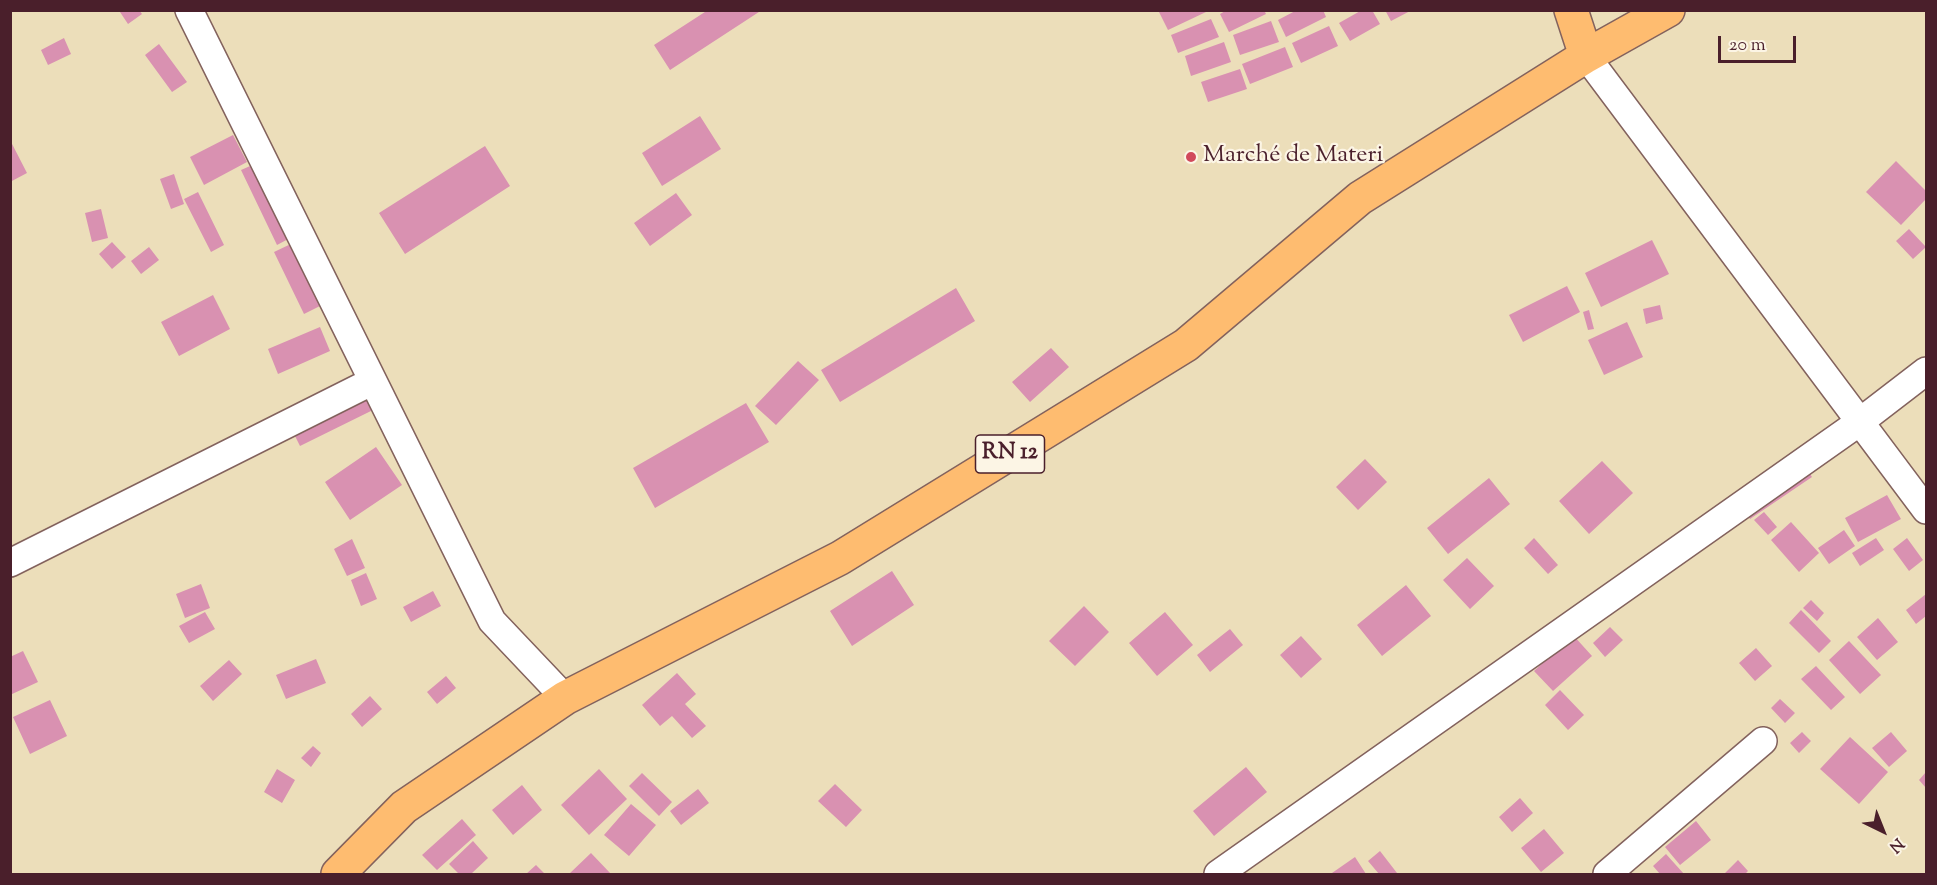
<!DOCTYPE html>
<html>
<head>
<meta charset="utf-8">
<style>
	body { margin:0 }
	#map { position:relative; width:1937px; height:885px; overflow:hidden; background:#ecdeba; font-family:"Sorts Mill Goudy",serif }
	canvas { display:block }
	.frame { position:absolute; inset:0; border:12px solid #4a1f2b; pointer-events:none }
	.north { position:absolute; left:1853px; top:801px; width:60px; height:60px; -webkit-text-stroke:4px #fcf5e5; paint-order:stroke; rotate:137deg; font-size:16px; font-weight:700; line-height:24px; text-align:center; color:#4a1f2b }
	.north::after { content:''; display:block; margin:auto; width:21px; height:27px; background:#4a1f2b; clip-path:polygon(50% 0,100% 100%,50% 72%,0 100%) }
	.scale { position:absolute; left:1718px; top:36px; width:78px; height:27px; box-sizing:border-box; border:3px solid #4a1f2b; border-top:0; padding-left:8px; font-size:18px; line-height:21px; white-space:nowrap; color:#4a1f2b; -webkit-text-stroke:4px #fcf5e5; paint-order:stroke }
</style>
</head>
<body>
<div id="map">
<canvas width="1937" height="885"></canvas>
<div class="frame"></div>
<div class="north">N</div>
<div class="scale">20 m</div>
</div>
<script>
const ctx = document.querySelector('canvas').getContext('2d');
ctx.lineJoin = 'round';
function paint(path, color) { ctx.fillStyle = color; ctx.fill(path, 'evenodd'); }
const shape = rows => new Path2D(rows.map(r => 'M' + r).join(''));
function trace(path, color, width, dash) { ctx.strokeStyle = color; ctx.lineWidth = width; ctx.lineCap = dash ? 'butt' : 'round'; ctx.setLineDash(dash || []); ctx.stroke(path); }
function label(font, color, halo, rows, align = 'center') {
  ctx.font = font + ' "Sorts Mill Goudy",serif'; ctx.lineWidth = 4.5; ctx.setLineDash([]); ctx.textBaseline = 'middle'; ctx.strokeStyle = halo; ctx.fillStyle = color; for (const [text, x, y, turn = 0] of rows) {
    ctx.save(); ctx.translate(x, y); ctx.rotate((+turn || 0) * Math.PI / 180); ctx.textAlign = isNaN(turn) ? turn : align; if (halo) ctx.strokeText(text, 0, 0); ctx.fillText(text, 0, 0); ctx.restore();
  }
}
paint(shape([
	[121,10,139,10,142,14,128,24,120,12],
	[708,10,762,10,670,70,654,45],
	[1163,10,1205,10,1206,12,1168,30,1159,12],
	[1227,10,1264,10,1266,14,1229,32,1220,14],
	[1297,10,1323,10,1326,17,1286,37,1278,20],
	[1362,10,1372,10,1380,24,1350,41,1339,23],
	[1385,10,1412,10,1391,21],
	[1211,19,1219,37,1178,53,1171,35],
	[1271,21,1279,42,1240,55,1233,35],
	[1329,26,1338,46,1301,63,1292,43],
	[64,38,71,54,48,65,41,50],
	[1224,42,1231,62,1191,76,1185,56],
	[159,44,187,82,172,92,145,55],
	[1285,47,1293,67,1250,84,1242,64],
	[1240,69,1247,89,1208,102,1201,82],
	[700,116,721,149,662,186,642,153],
	[233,135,247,162,204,185,190,157],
	[10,140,27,173,10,182],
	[485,146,510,186,405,254,379,213],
	[1896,161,1926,191,1926,199,1901,225,1866,192],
	[257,163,292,237,277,245,241,170],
	[174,174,184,204,171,209,160,179],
	[198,192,224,245,211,252,184,199],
	[676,193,692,215,650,246,634,223],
	[101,209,108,238,92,242,85,213],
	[1909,229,1926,247,1913,259,1896,241],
	[1652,240,1669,274,1601,307,1585,273],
	[112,242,126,257,112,269,99,254],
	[295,242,324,304,304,314,274,252],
	[149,247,159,260,141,274,131,261],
	[1567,286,1580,312,1523,342,1509,315],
	[956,288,975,321,840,402,821,370],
	[213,295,230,329,179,356,161,322],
	[1660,305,1663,319,1646,324,1643,309],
	[1589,310,1594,329,1588,330,1583,312],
	[1627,322,1643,357,1604,375,1588,340],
	[320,327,330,351,278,374,268,349],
	[1051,348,1069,367,1030,402,1012,382],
	[798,361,819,380,776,425,755,406],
	[365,389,375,409,300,446,290,426],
	[746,403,769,442,655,508,633,468],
	[376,447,402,485,350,520,325,482],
	[1365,459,1387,482,1358,510,1336,487],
	[1602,461,1633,493,1589,534,1559,501],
	[1804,465,1812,477,1750,519,1743,508],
	[1489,478,1510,504,1448,554,1427,528],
	[1887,495,1901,519,1858,542,1845,518],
	[1764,512,1777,527,1768,535,1754,520],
	[1791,522,1819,553,1799,572,1771,540],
	[1844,530,1855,546,1829,564,1818,548],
	[1534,538,1558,565,1548,574,1524,548],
	[1876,538,1884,550,1860,566,1852,553],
	[1907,538,1923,560,1909,571,1893,549],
	[352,539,365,568,347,576,334,549],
	[1467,558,1494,586,1470,609,1443,580],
	[892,571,914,605,852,646,830,611],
	[366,573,377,599,361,606,351,580],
	[201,584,210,608,185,618,176,594],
	[1406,585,1431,616,1382,656,1357,625],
	[433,591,441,606,411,622,403,607],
	[1926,594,1926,616,1916,624,1906,610],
	[1811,600,1824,613,1817,621,1803,608],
	[1084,606,1109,632,1075,666,1049,641],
	[1801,610,1831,641,1819,653,1789,623],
	[205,612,215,629,189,643,179,626],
	[1165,612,1193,645,1157,676,1129,643],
	[1878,618,1898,642,1877,660,1857,637],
	[1610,627,1623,640,1605,657,1593,643],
	[1230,629,1243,645,1210,672,1197,655],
	[1573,635,1592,656,1553,691,1534,671],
	[1301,636,1322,659,1301,678,1280,655],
	[1849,641,1881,675,1860,694,1829,660],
	[1756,648,1772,666,1755,681,1739,663],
	[23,651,38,682,10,695,10,657],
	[316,659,326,683,286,699,276,675],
	[229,660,242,674,213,701,200,686],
	[1816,666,1845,697,1831,710,1801,679],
	[677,673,696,694,685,704,706,726,692,738,672,716,660,726,642,705],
	[446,676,456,688,437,704,427,692],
	[1560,690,1584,715,1568,730,1545,705],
	[370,696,382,709,362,727,351,714],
	[1780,699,1795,713,1785,723,1771,708],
	[50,700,67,736,30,754,13,717],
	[1802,732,1811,741,1799,753,1790,743],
	[1891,732,1907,751,1889,767,1872,748],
	[1850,737,1888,772,1859,804,1820,769],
	[313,746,321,753,311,767,301,758],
	[1246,767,1267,792,1214,836,1193,811],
	[277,769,295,780,282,803,264,792],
	[599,769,627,799,589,835,561,805],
	[1926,772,1926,788,1919,780],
	[642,773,672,802,659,816,629,786],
	[835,784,862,810,846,827,818,801],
	[522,785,542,810,513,835,492,810],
	[698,789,709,803,681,825,670,811],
	[1520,798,1533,813,1512,832,1499,817],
	[631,804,656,825,629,856,604,835],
	[462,819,476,835,437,870,422,855],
	[1696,821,1711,840,1680,865,1665,847],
	[1544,829,1564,853,1541,872,1521,848],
	[473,841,488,858,471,874,459,874,449,864],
	[1380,851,1397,873,1395,874,1379,874,1368,861],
	[591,853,611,874,569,874],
	[1666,854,1684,874,1660,874,1653,866],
	[1355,857,1366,874,1333,874,1332,873],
	[1738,860,1748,871,1745,874,1724,874],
	[536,865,545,874,526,874]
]), '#d991b1');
const minor = shape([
	[189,10,492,621,565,698],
	[1586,56,1926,510],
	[10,563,373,381],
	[1218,874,1861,421,1926,371],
	[1607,874,1763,741]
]);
const major = shape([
	[1571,10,1586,56],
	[338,874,404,807,565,698,840,558,1186,345,1360,198,1586,56,1668,10]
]);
trace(minor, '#83625d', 30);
trace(major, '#83625d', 36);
trace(minor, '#fff', 27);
trace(major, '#febc70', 33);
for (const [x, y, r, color] of [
	[1191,157,6,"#d1495b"]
]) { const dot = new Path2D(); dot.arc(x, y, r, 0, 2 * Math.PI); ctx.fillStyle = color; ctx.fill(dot); trace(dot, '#fcf5e5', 2); }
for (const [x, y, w] of [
	[1010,454,69]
]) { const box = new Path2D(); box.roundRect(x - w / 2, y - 19, w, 38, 4.5); ctx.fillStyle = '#fcf5e5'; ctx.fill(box); trace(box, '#4a1f2b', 1.5); }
label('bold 22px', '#4a1f2b', null, [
	["RN 12",1010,454]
]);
label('24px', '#4a1f2b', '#fcf5e5', [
	["Marché de Materi",1203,157]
], 'left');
</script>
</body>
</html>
